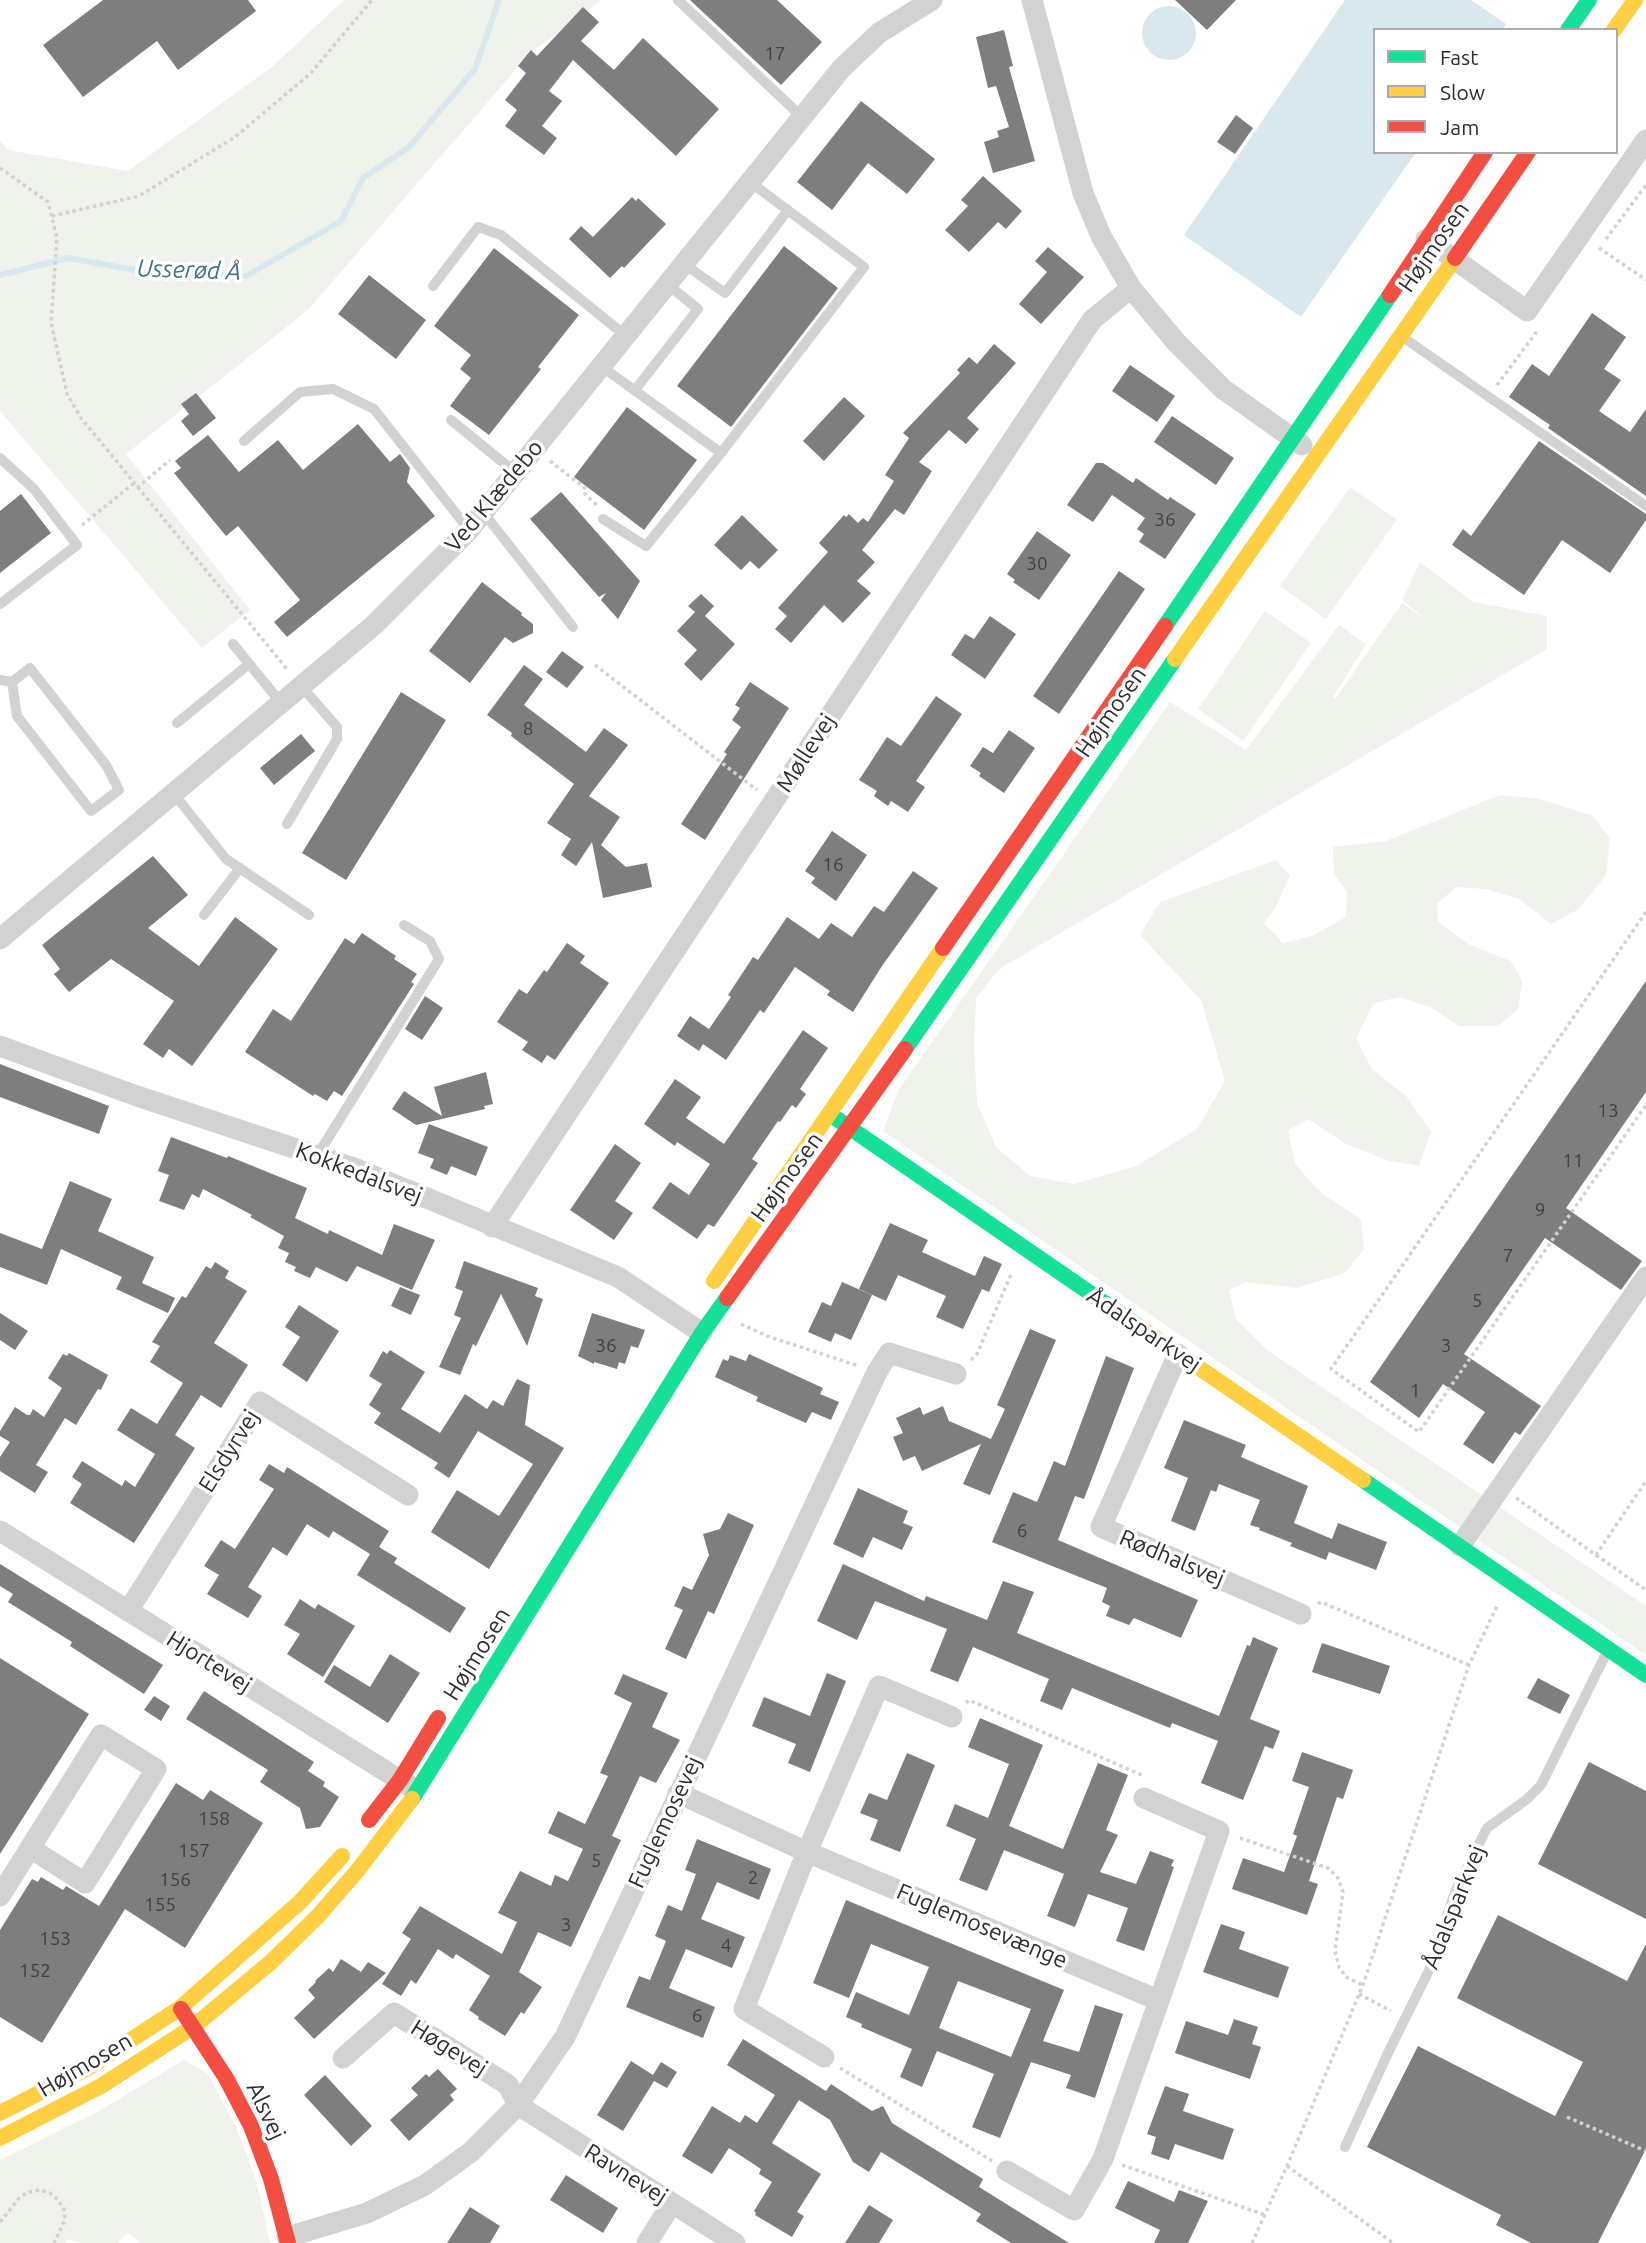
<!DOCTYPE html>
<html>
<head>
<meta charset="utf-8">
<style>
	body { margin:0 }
	#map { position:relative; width:1646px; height:2243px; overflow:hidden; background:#fff; font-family:Ubuntu,sans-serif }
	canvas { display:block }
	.legend { position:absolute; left:1373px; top:28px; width:245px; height:126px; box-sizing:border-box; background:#fff; border:2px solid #ababab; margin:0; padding:9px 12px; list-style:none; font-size:21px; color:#2d2d2d }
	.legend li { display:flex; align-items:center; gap:14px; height:35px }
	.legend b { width:35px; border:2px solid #ababab }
</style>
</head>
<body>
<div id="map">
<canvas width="1646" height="2243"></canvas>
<ul class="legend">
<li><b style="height:9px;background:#16e098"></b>Fast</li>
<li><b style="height:9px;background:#ffcf43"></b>Slow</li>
<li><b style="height:9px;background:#f24e42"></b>Jam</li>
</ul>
</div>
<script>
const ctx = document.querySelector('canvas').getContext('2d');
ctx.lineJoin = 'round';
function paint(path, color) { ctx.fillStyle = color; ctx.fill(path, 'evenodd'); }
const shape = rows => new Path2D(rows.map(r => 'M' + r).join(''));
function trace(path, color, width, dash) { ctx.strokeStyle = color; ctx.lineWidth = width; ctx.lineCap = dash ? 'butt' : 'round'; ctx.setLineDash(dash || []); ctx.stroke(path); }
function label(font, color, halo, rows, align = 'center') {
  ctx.font = font + ' Ubuntu,sans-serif'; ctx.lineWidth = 7; ctx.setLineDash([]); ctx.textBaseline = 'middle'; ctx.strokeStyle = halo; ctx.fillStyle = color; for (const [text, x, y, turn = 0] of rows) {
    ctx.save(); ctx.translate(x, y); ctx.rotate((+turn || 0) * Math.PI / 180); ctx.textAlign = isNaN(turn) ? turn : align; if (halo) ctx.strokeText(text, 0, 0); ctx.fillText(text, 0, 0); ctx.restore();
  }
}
paint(shape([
	[344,0,602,0,530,53,308,310,126,454,250,610,202,648,0,411,0,140,8,150,128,171,273,66],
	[1350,487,1397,520,1326,619,1280,586],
	[1420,562,1473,602,1547,616,1547,649,999,969,976,999,974,1046,977,1103,996,1147,1030,1176,1074,1184,1136,1166,1197,1129,1225,1081,1201,1000,1140,935,1160,902,1276,860,1290,876,1275,908,1264,923,1283,943,1312,936,1346,917,1347,892,1334,874,1333,847,1386,841,1500,795,1540,799,1593,816,1610,838,1606,875,1579,909,1551,924,1519,899,1486,889,1456,887,1437,904,1438,922,1470,945,1511,961,1522,981,1518,1009,1498,1026,1459,1026,1430,1007,1399,997,1373,1004,1356,1038,1372,1069,1407,1097,1431,1132,1419,1166,1386,1160,1344,1143,1309,1119,1288,1130,1295,1164,1322,1194,1361,1219,1364,1249,1345,1273,1297,1288,1246,1282,1229,1290,1236,1319,1267,1350,1646,1606,1646,1655,883,1131,898,1091,1170,702,1246,750,1339,625,1366,644,1333,697,1335,699,1402,603,1427,620,1402,600],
	[1265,611,1311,643,1243,741,1198,709],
	[184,2060,207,2073,236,2127,257,2183,270,2243,142,2243,127,2233,118,2243,78,2243,69,2239,65,2243,0,2243,0,2160,99,2111]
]), '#f0f3ec');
paint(shape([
	[1345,0,1471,0,1506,24,1502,30,1375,30,1375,152,1416,152,1301,317,1184,235],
	'1142 33a27 27 0 1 1 54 0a27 27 0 1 1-54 0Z'
]), '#d9e8ee');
trace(shape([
	[0,275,68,258,151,273,246,276,341,221,363,178,409,147,475,69,499,0]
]), '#d9e8ee', 6);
paint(shape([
	[103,0,248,0,256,11,178,70,157,41,83,97,43,45],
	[690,0,777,0,822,42,781,85],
	[1175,0,1236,0,1207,30],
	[583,7,599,22,581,41,614,70,643,38,719,109,676,156,573,60,549,91,562,101,542,126,557,138,544,155,505,126,517,110,505,100,526,73,518,66,531,50,537,56],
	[1004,30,1013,66,1009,67,1035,161,993,173,984,142,999,137,997,131,1009,127,996,86,988,88,976,37],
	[861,101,935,159,907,194,868,163,832,210,797,182],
	[1236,115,1253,128,1235,154,1217,142],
	[983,176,1022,211,1006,229,998,222,969,252,945,230,968,206,961,200],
	[632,197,636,201,638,198,666,224,624,268,622,266,610,278,569,239,581,226,593,237],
	[784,246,838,288,731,427,677,386],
	[1048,247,1084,277,1041,324,1019,304,1047,272,1035,261],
	[494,248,579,315,538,367,541,369,489,435,450,406,471,378,460,369,471,355,434,326],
	[369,275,426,320,396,359,338,314],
	[1592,313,1626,337,1604,369,1621,380,1599,411,1630,432,1646,409,1646,496,1548,428,1550,425,1509,397,1532,364,1549,376],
	[994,344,1016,363,967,418,979,429,966,444,949,430,919,462,932,471,904,515,895,509,862,550,875,562,857,581,871,593,843,623,824,605,791,643,775,629,787,616,778,608,828,552,819,543,844,515,846,517,849,514,858,523,863,518,868,522,894,481,885,475,909,438,903,433,960,373,957,370,969,357,977,364],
	[1130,365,1175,396,1157,422,1112,391],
	[196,393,216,418,193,436,181,421,189,414,181,404],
	[844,397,865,416,824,461,803,441],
	[627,407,697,460,644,530,574,477],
	[1172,416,1234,458,1216,485,1154,442],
	[358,424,390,462,400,454,410,468,407,482,435,516,287,637,274,622,300,600,238,526,226,536,174,473,181,468,175,461,208,435,239,472,278,440,303,470],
	[1539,441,1646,514,1646,520,1610,573,1562,540,1524,595,1452,545,1463,529,1471,536],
	[1096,463,1103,463,1133,483,1136,478,1168,500,1170,497,1196,514,1165,559,1139,542,1144,534,1137,529,1145,518,1112,495,1093,522,1067,505],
	[561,492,640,581,618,619,601,600,606,593,599,597,530,519],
	[21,494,51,533,0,573,0,511],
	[742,515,778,550,759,569,750,561,741,570,714,545],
	[1037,531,1071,555,1039,600,1013,582,1015,580,1007,574],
	[1119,571,1145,589,1059,714,1033,696],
	[482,582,522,613,521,615,533,624,533,633,513,643,505,637,470,683,429,651],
	[701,594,714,606,705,616,735,644,701,681,684,664,697,650,677,631,695,612,688,606],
	[990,616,1016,634,985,679,951,655,965,634,974,639],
	[562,651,584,667,567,688,546,672],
	[524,665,543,679,524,705,586,752,604,728,628,745,589,796,620,817,601,845,626,867,647,863,652,887,603,898,592,842,576,866,561,855,571,839,547,823,574,784,511,736,512,733,487,715],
	[750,682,789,708,705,840,681,824,727,754,724,752,741,727,732,720,740,708,735,705],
	[401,692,446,720,346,880,302,853],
	[936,696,962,714,916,781,925,787,908,812,891,801,888,806,874,796,877,791,859,780,887,737,901,746],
	[1009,730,1035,748,1004,793,979,776,981,773,970,766,983,747,993,753],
	[301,734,315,751,274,785,260,768],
	[832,831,867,855,836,901,811,883,815,878,805,871],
	[153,856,188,895,148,928,199,966,235,917,278,949,192,1066,169,1049,163,1058,143,1044,174,1001,111,959,69,992,54,974,60,969,42,945],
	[913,871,938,888,882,966,853,1012,827,995,830,991,795,967,764,1013,760,1010,726,1060,703,1044,699,1051,677,1036,690,1016,709,1029,731,997,728,995,753,957,758,960,787,917,819,939,831,923,852,937,874,906,884,912],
	[362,933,396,956,394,959,417,974,411,982,414,984,342,1096,334,1091,327,1101,315,1094,313,1096,245,1052,273,1009,291,1021,345,938,354,944],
	[567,943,585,956,580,963,609,983,555,1060,547,1055,542,1063,522,1050,528,1042,497,1022,519,989,527,994,544,970,547,972],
	[1646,981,1646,1092,1566,1208,1642,1261,1621,1290,1545,1238,1464,1354,1541,1406,1520,1435,1515,1432,1493,1464,1463,1444,1485,1412,1443,1384,1419,1418,1370,1382],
	[425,996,443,1008,422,1040,405,1029],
	[803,1030,828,1048,800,1089,806,1094,796,1108,792,1105,780,1122,778,1121,752,1159,758,1163,714,1227,708,1224,697,1239,652,1208,670,1182,689,1195,710,1164,677,1142,675,1146,644,1124,675,1079,701,1097,686,1118,724,1144],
	[0,1064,109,1106,99,1134,0,1097],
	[486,1072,493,1104,484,1106,485,1109,416,1125,392,1109,404,1091,442,1116,434,1087],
	[429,1124,488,1147,476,1176,451,1166,447,1175,430,1168,434,1159,418,1153],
	[171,1137,227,1158,228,1156,307,1188,295,1218,328,1234,329,1230,382,1255,394,1224,435,1240,412,1290,357,1266,347,1282,316,1267,310,1278,294,1271,296,1267,285,1262,289,1253,278,1248,284,1236,250,1217,252,1215,203,1189,199,1198,192,1194,184,1210,159,1201,169,1175,158,1171],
	[615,1144,641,1163,615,1201,633,1213,614,1240,570,1210],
	[70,1181,112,1199,98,1231,154,1257,142,1283,175,1298,168,1313,116,1289,122,1277,61,1249,47,1285,0,1267,0,1233,42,1249],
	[890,1223,928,1240,922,1252,975,1276,984,1256,1002,1264,989,1292,982,1289,963,1329,936,1317,946,1296,898,1275,886,1301,859,1289],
	[464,1261,538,1288,535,1296,543,1299,527,1346,501,1294,476,1346,473,1344,460,1375,439,1367,461,1318,454,1315,463,1291,455,1288],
	[215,1262,229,1271,225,1278,247,1291,214,1343,248,1365,221,1408,201,1395,175,1435,195,1448,134,1543,70,1503,82,1484,72,1477,82,1461,122,1486,125,1480,135,1487,155,1454,117,1430,131,1408,157,1424,183,1383,150,1362,160,1346,152,1342,182,1296,186,1298,206,1266,211,1269],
	[842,1282,872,1295,851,1340,835,1333,831,1342,808,1332,822,1302,831,1306],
	[400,1287,420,1295,411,1315,391,1306],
	[299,1305,339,1331,307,1382,282,1365,300,1337,285,1327],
	[0,1313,28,1331,15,1350,0,1340],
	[592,1313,645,1330,638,1348,631,1346,625,1364,619,1362,617,1369,594,1362,594,1364,578,1356],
	[1030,1329,1056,1340,990,1495,963,1484,981,1444,922,1471,915,1456,903,1461,893,1437,903,1433,896,1418,920,1407,923,1415,943,1406,949,1421,991,1439,1005,1409,997,1405],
	[390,1350,425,1372,401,1409,440,1433,465,1394,487,1409,493,1400,503,1406,517,1379,530,1385,525,1425,564,1448,489,1569,431,1532,457,1490,499,1516,533,1464,478,1431,449,1478,434,1468,438,1463,374,1423,381,1413,369,1405,382,1384,369,1376,383,1351,387,1354],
	[69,1353,108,1375,101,1390,98,1389,76,1425,65,1418,36,1465,48,1472,35,1493,0,1471,0,1457,10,1442,0,1436,0,1431,15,1407,27,1415,30,1415,33,1409,44,1417,62,1388,48,1378,63,1354,67,1356],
	[749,1354,823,1388,820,1394,839,1402,831,1420,812,1412,806,1423,756,1401,758,1397,715,1377,723,1359,728,1361,730,1355,746,1361],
	[1106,1356,1134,1368,1084,1499,1075,1496,1058,1540,1198,1600,1181,1638,1134,1618,1129,1625,1106,1616,1110,1606,1102,1602,1107,1588,992,1542,1013,1492,1037,1502,1054,1461,1065,1466],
	[1184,1420,1246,1445,1241,1457,1308,1486,1294,1523,1332,1539,1338,1523,1387,1542,1376,1570,1329,1552,1326,1560,1290,1546,1292,1543,1259,1530,1260,1528,1250,1525,1260,1500,1219,1484,1216,1492,1211,1490,1195,1531,1171,1521,1188,1478,1164,1468],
	[269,1464,284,1473,287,1467,389,1531,379,1547,397,1558,394,1563,466,1608,450,1633,357,1575,370,1554,333,1531,329,1538,307,1524,287,1556,273,1547,248,1587,262,1596,248,1618,207,1594,219,1575,204,1566,221,1540,235,1549,274,1489,259,1480],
	[858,1488,908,1511,903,1523,913,1527,902,1550,873,1537,863,1558,833,1544],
	[728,1513,754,1525,714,1614,708,1611,686,1659,665,1649,683,1610,674,1606,683,1586,692,1590,709,1555,703,1534,720,1529],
	[0,1564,163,1665,144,1694,70,1646,72,1642,8,1602,13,1594,0,1586],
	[843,1564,924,1601,926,1596,987,1620,1003,1581,1034,1592,1017,1633,1219,1716,1247,1645,1250,1646,1253,1637,1278,1648,1250,1719,1280,1731,1273,1749,1265,1746,1243,1800,1201,1783,1218,1741,1172,1723,1170,1728,1072,1688,1062,1710,1040,1701,1049,1679,973,1647,958,1682,930,1671,947,1629,875,1601,857,1640,817,1621],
	[300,1599,315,1609,318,1604,355,1626,323,1677,287,1654,300,1634,284,1625],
	[1322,1643,1390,1666,1380,1694,1312,1672],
	[390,1654,420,1673,388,1723,324,1682,334,1665,370,1687],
	[0,1658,89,1714,0,1854],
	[827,1673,846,1681,810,1772,788,1763,796,1744,752,1726,764,1697,810,1716],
	[623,1674,668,1693,652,1727,680,1740,656,1783,640,1776,612,1836,621,1840,571,1947,538,1932,519,1972,542,1987,524,2014,521,2012,505,2036,478,2019,479,2017,469,2010,490,1976,456,1954,453,1959,438,1949,416,1984,411,1980,401,1996,382,1984,411,1939,402,1933,420,1906,502,1954,517,1922,498,1913,520,1871,551,1886,555,1875,568,1881,583,1849,548,1833,558,1811,585,1824,608,1776,600,1773,632,1703,614,1694],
	[1538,1678,1570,1695,1560,1714,1527,1698],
	[204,1691,314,1762,308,1771,325,1782,323,1786,339,1797,320,1827,306,1829,300,1808,260,1782,268,1770,186,1719],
	[154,1696,170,1706,161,1721,144,1710],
	[980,1718,1043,1745,1009,1826,1063,1849,1098,1763,1128,1775,1106,1830,1118,1835,1100,1872,1136,1884,1150,1851,1174,1860,1171,1866,1174,1867,1144,1951,1116,1941,1128,1908,1088,1894,1075,1927,1047,1916,1064,1874,1004,1850,987,1891,959,1880,976,1839,946,1826,955,1804,988,1818,1009,1764,968,1747],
	[1302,1752,1353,1770,1343,1799,1337,1797,1309,1881,1318,1884,1307,1915,1232,1889,1243,1858,1284,1872,1297,1836,1293,1834,1309,1787,1292,1781],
	[907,1753,935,1765,900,1852,870,1840,878,1820,860,1813,869,1793,887,1800],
	[1589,1762,1646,1791,1646,1919,1538,1864],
	[176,1783,203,1800,210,1790,263,1823,185,1948,125,1909,42,2043,0,2017,0,1930,32,1879,38,1882,41,1877,63,1890,66,1886,99,1906],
	[697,1839,771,1869,759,1900,717,1882,701,1919,745,1937,732,1968,686,1949,669,1988,715,2007,703,2038,626,2007,639,1976,650,1980,666,1941,655,1936,668,1905,682,1911,696,1874,685,1870],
	[846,1900,1064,1990,1043,2041,1079,2052,1095,2005,1123,2014,1095,2098,1066,2088,1071,2075,1031,2062,1000,2138,972,2127,994,2074,937,2051,922,2087,900,2077,912,2049,861,2027,862,2024,846,2017,856,1992,909,2015,929,1967,871,1944,849,1998,813,1983],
	[958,1981,1031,2009,1011,2057,939,2028],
	[1498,1915,1627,1981,1646,1944,1646,2149,1598,2243,1531,2243,1496,2225,1501,2215,1367,2147,1418,2046,1555,2116,1583,2062,1457,1998],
	[1221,1924,1245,1932,1239,1949,1289,1967,1278,1998,1203,1972],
	[341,1959,361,1972,368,1962,386,1973,314,2039,294,2018,315,1998,308,1990,316,1982,315,1981,329,1968,333,1972],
	[1234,2019,1258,2027,1252,2044,1261,2047,1250,2079,1175,2053,1186,2021,1228,2035],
	[743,2039,826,2091,831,2084,872,2111,883,2106,892,2123,983,2179,979,2187,1069,2243,1011,2243,976,2221,981,2214,881,2152,869,2172,853,2162,830,2120,799,2100,772,2143,821,2174,797,2212,804,2216,792,2237,755,2215,756,2213,754,2211,772,2182,759,2174,761,2169,729,2148,712,2174,682,2156,712,2106,740,2123,745,2115,757,2123,775,2095,727,2065],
	[631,2061,653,2075,661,2062,677,2072,667,2088,654,2081,623,2131,597,2115],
	[438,2069,457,2089,450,2095,454,2100,409,2141,390,2120,418,2095,411,2088,426,2074,429,2077],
	[325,2075,372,2126,351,2146,304,2095],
	[1165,2086,1189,2094,1183,2111,1234,2129,1223,2160,1175,2144,1169,2160,1151,2154,1156,2137,1147,2134],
	[566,2175,618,2208,603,2233,550,2200],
	[1128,2181,1174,2202,1179,2190,1208,2201,1188,2243,1154,2243,1160,2230,1115,2208],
	[869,2205,893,2220,879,2243,845,2243],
	[470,2207,500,2226,490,2243,447,2243]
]), '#7e7e7e');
trace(shape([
	[0,168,48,202,57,238,51,322,67,394,81,418,287,669],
	[52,216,139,196,235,137,311,73,372,0],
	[1606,239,1646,185],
	[1599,248,1646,280],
	[1497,385,1538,330],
	[550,461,586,489,585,494,598,506],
	[137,488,170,460],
	[82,525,133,484],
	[595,665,757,790],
	[1646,912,1331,1369,1419,1432,1646,1105],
	[741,1324,767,1336,859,1366],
	[971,1360,977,1354,1012,1272],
	[1516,1498,1596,1555,1646,1481],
	[1596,1555,1646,1590],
	[1318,1604,1321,1602,1469,1665],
	[966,1703,969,1700,1144,1776],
	[1240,1838,1328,1868,1338,1878,1343,1892,1335,1951,1339,1967,1346,1977,1363,1985],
	[1359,1994,1391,2011],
	[840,2068,992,2161],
	[1567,2117,1646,2151],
	[1122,2165,1265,2215],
	[1287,2166,1393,2243],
	[0,2222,20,2197,29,2192,40,2190,50,2193,58,2200,64,2209,65,2220,54,2243],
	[1252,2243,1287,2166,1363,1985,1469,1665,1497,1606]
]), '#d2d2d2', 3.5, [3.5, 3.5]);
trace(shape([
	[678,0,802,117],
	[684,264,725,293,788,210],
	[433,286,478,227,501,235,626,336],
	[1404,338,1646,506],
	[601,366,721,453],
	[635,390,698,309,667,284],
	[451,420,516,473],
	[244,441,300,392,333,389,374,409,469,530],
	[0,458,34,489,77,545,0,604],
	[483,512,573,627],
	[603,519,646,546,721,453,864,267,750,182],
	[233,644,281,703],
	[0,680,12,682,30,668,106,765,119,790,91,811,17,716,12,682],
	[177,723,249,664],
	[174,794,226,859,309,915],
	[287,824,337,739,337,727,302,687],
	[204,915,240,868],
	[317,1156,439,959,430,941,404,925],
	[1345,2147,1388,2053,1445,1938,1446,1918,1456,1890,1487,1828,1526,1800,1541,1785,1608,1650]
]), '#d2d2d2', 10);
trace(shape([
	[1032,0,1083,193,1101,236,1131,288,1176,342,1223,389,1302,445],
	[1426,239,1527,311,1646,140],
	[0,939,374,625,469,530,841,69,879,33,932,0],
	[0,1046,134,1095,354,1168,618,1277,702,1333],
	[492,1227,1092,320,1131,288],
	[1178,1354,1101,1527,1301,1614],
	[0,1531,411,1787],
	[1460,1546,1646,1277],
	[128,1611,260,1402,408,1495],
	[678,1793,807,1852,1158,2000],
	[0,1896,101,1735,156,1769,85,1883,30,1848],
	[824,2057,744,2009,807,1852,879,1686,952,1717],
	[343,2058,394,2013,508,2085,518,2105,735,2243],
	[1007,2171,1074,2210,1103,2159,1219,1831,1144,1798],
	[287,2237,367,2213,425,2185,471,2152,518,2105,565,2037,877,1372,889,1353,956,1374],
	[647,2243,672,2203]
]), '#d2d2d2', 21);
trace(shape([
	[1568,30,1589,0],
	[1165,626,1390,295],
	[905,1049,1175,659],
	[834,1117,1138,1326],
	[1363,1480,1646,1675],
	[412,1799,702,1333,727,1298]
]), '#16e098', 16);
trace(shape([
	[1614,30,1635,0],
	[1175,659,1455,258],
	[714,1281,943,948],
	[1138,1326,1363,1480],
	[0,2113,88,2068,180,2008,300,1902,342,1856],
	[0,2138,101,2086,193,2027,271,1962,318,1916,358,1870,412,1799]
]), '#ffcf43', 16);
trace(shape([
	[1455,258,1528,152],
	[1390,295,1485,152],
	[943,948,1165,626],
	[727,1298,905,1049],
	[369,1820,400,1780,438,1718],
	[181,2009,226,2078,251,2126,271,2179,288,2243]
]), '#f24e42', 16);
label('19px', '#414141', null, [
	["17",775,54],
	["36",1165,520],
	["30",1037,564],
	["8",528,729],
	["16",833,865],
	["13",1608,1111],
	["11",1573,1161],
	["9",1540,1210],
	["7",1508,1256],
	["5",1477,1301],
	["36",606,1346],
	["3",1446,1346],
	["1",1415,1391],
	["6",1022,1531],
	["158",214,1819],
	["157",194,1851],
	["5",596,1861],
	["2",753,1878],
	["156",175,1880],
	["155",160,1905],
	["3",566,1925],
	["153",55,1939],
	["4",726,1946],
	["152",35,1971],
	["6",697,2016]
]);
label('23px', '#2d2d2d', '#fff', [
	["Højmosen",1434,247,-55],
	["Ved Klædebo",494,496,-50],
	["Højmosen",1111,712,-55],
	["Møllevej",806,753,-57],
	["Kokkedalsvej",359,1173,21],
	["Højmosen",787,1177,-54],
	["Ådalsparkvej",1144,1330,34],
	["Elsdyrvej",229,1451,-58],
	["Rødhalsvej",1172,1558,23],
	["Højmosen",477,1654,-58],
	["Hjortevej",209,1662,32],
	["Fuglemosevej",665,1822,-65],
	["Ådalsparkvej",1454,1907,-68],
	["Fuglemosevænge",982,1926,23],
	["Høgevej",449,2048,32],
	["Højmosen",85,2065,-30],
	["Alsvej",266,2111,65],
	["Ravnevej",626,2174,32]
]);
label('italic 24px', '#437286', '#fff', [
	["Usserød Å",189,270,2]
]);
</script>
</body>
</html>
